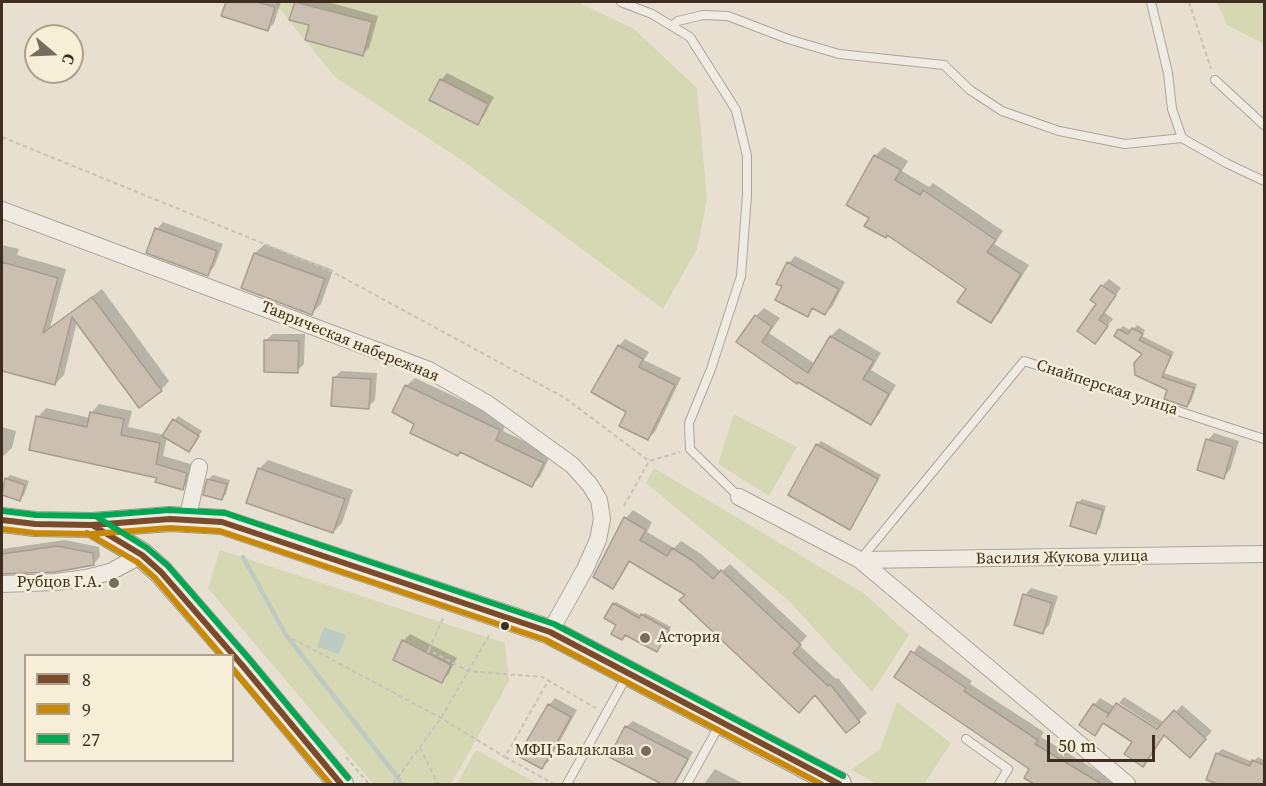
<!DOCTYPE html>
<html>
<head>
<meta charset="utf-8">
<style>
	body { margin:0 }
	#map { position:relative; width:1266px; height:786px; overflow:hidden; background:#e7e0d1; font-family:"Source Serif 4",serif }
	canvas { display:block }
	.frame { position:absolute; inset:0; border:3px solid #3d2e20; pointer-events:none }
	.legend { position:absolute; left:24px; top:654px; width:210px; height:108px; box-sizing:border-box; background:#f7eed8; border:2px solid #ada18e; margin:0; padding:8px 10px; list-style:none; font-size:18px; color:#3d2e20 }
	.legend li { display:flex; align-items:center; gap:12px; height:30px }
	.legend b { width:30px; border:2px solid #ada18e }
	.north { position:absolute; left:24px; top:24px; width:60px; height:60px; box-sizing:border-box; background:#f7eed8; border:2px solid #ada18e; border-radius:50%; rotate:109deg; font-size:16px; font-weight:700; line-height:24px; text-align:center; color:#3d2e20 }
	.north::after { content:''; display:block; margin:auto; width:21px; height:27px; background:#786c5e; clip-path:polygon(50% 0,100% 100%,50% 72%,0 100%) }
	.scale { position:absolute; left:1047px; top:735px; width:108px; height:27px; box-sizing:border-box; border:3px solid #3d2e20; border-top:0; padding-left:8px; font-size:18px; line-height:21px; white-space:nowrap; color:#3d2e20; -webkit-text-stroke:4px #f7eed8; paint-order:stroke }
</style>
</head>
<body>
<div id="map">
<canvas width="1266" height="786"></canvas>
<div class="frame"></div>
<ul class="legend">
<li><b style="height:8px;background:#7a4b2a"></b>8</li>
<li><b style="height:8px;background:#c88808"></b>9</li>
<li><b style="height:8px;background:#00a651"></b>27</li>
</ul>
<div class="north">С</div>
<div class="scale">50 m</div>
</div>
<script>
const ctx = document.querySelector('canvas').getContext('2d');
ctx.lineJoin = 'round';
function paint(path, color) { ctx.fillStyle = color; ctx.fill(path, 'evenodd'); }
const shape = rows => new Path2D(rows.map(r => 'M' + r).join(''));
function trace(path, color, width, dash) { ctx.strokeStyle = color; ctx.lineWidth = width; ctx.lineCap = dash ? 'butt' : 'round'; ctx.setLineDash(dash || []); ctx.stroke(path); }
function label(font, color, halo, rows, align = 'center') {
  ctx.font = font + ' "Source Serif 4",serif'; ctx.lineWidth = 5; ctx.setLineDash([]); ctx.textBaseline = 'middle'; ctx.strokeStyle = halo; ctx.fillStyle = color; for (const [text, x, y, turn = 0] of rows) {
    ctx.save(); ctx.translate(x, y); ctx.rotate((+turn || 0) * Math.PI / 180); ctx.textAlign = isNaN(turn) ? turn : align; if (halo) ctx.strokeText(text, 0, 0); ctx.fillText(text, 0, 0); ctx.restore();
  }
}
paint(shape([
	[274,2,577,2,634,29,697,88,707,200,697,249,663,309,463,161,335,77],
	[1217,2,1264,2,1264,44,1227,25],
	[734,414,797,447,769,496,718,464],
	[654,468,865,594,909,635,872,692,788,600,646,483],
	[220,550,505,643,509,681,451,784,373,784,208,588],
	[897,702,951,743,924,784,877,784,851,770,880,749],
	[476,750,538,784,457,784]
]), '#d6d7b3');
paint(shape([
	[324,627,346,635,339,654,317,647]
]), '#bcccc2');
paint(shape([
	[228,2,281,2,274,23,268,29,223,15],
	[296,2,328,2,378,16,369,48,362,54,311,24,291,19],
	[447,73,494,97,484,116,477,123,441,80],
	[884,147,908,161,902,171,929,187,933,183,1003,231,994,244,1029,265,999,313,991,321,968,288,871,218,848,204,876,155],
	[163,222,223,244,214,267,207,274,157,229],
	[265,244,333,270,321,304,312,313,243,287,255,253],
	[2,245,19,249,17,255,66,269,50,328,102,289,169,381,161,390,77,321,64,375,55,384,2,370],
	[795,256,845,282,832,307,825,313,814,308,807,315,789,263],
	[1109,279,1121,288,1104,312,1113,319,1095,342,1098,303,1102,286],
	[764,308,780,318,769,333,815,364,831,336,839,328,881,353,871,370,896,385,879,414,871,423,738,342,756,316],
	[1137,325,1145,330,1142,336,1174,352,1164,373,1197,384,1191,402,1187,406,1169,389,1144,354,1119,330,1123,326,1132,331],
	[273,334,305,334,304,364,297,371,266,340],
	[625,339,649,352,644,360,681,378,655,432,648,438,628,412,619,346],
	[341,371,377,373,375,400,368,407,335,377],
	[415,378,507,421,503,431,551,454,540,477,532,485,461,451,416,424,406,386],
	[99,404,132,411,128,427,165,435,178,416,202,431,188,451,167,437,163,456,194,465,191,480,183,488,38,417,46,408,90,418,91,413],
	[2,427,16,431,12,448,3,456,2,456],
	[1214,433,1239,441,1230,470,1223,477,1208,440],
	[821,441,881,475,850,528,817,445],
	[268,460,353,490,342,523,333,532,259,469],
	[10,475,29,481,24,495,20,499,2,493,6,479],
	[213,475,230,480,226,494,222,498,205,494,209,479],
	[1082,499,1106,506,1100,528,1096,532,1078,503],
	[633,510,652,522,647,532,674,548,681,541,701,554,721,572,730,564,807,636,799,645,836,679,838,678,867,713,847,731,816,693,687,594,631,560,620,579,613,587,595,576,626,518],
	[65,540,99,547,100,557,93,564,55,570,2,572,2,549],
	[1031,588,1058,596,1049,625,1043,632,1025,595],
	[616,602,642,616,645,613,671,627,657,650,618,624,614,604],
	[410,634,457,658,448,675,441,681,403,641],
	[919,645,972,681,970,684,1044,732,1041,737,1114,781,1112,784,1037,784,1026,778,1031,769,896,677],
	[1124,697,1165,723,1182,705,1212,731,1196,749,1165,734,1143,765,1134,741,1105,722,1095,734,1094,705,1100,698,1163,735,1164,732,1119,703],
	[555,698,577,710,549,761,542,767,549,705],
	[633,721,693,752,675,784,666,784,611,756,626,727],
	[1222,749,1253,762,1258,757,1264,760,1264,784,1222,784,1208,779,1218,753],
	[715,769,744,784,704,784]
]), '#0003');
trace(shape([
	[243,557,286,635,398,778,401,784]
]), '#bcccc2', 4.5);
const building = shape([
	[226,2,257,2,275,7,268,31,221,16,226,2],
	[295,2,372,22,363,56,305,40,309,25,289,20,295,2],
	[440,79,488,104,478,125,429,100,440,79],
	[874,155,901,170,895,180,920,195,923,190,996,240,987,252,1021,274,991,323,957,302,966,289,887,235,886,238,864,226,869,218,846,205,874,155],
	[155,228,217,251,208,276,146,253,155,228],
	[254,253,325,279,312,315,241,288,254,253],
	[2,262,58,278,43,333,92,297,162,391,139,408,72,317,55,385,2,371,2,262],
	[787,262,839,289,825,315,812,308,808,317,775,300,782,286,776,284,787,262],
	[1101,285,1116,295,1099,320,1108,326,1095,344,1077,331,1096,304,1090,300,1101,285],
	[755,315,772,327,762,342,808,373,830,336,874,361,863,379,889,394,871,425,798,382,797,384,736,342,755,315],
	[1132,328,1143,334,1139,340,1171,356,1162,377,1194,388,1187,407,1164,399,1167,390,1135,375,1134,363,1142,354,1114,336,1118,329,1128,334,1132,328],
	[264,340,299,341,298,373,264,372,264,340],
	[618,345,643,359,639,367,675,385,648,440,619,426,626,412,591,392,618,345],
	[333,377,371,379,369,409,331,406,333,377],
	[405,385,500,430,496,440,544,463,532,487,460,452,458,456,410,433,414,424,392,412,405,385],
	[90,412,124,419,121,435,160,443,156,464,187,473,183,490,155,482,157,478,29,450,36,416,87,427,90,412],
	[173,419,199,436,189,452,162,436,173,419],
	[1206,439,1233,447,1224,479,1197,470,1206,439],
	[816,444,878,479,850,530,788,495,816,444],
	[258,468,345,499,333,533,246,503,258,468],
	[5,478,25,485,20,501,2,495,5,478],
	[207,479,227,484,222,500,203,495,207,479],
	[1077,502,1103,510,1096,534,1070,526,1077,502],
	[624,517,646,530,640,540,667,556,672,548,693,561,713,579,721,570,801,645,793,653,828,686,830,684,860,722,846,733,815,695,799,713,679,600,685,595,629,561,613,589,593,577,624,517],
	[57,546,93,553,94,565,55,572,2,574,2,554,57,546],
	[1023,594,1052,603,1043,634,1014,625,1023,594],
	[613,603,639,618,641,614,669,630,657,652,625,635,622,640,611,634,616,625,604,618,613,603],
	[402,640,451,665,442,683,393,660,402,640],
	[911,651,966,688,964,691,1038,740,1035,744,1102,784,1034,784,1024,778,1029,769,894,677,911,651],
	[1116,703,1157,729,1174,710,1206,739,1190,758,1164,735,1143,767,1124,754,1132,742,1103,723,1095,736,1079,725,1093,704,1109,714,1107,717,1116,703],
	[548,704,571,717,542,769,518,756,548,704],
	[625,726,688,759,674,784,662,784,609,757,625,726],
	[1216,753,1250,766,1252,760,1264,765,1264,784,1218,784,1206,780,1216,753]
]);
paint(building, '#cbbfb2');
trace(building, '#a89c90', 1.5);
const lane = shape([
	[621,2,652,14,690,37,736,110,747,156,747,195,741,276,711,369,689,423,690,449,739,497],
	[1151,2,1168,73,1172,109,1182,138,1226,163,1264,181],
	[672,26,678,21,703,15,728,16,788,39,839,54,944,65,970,90,1002,111,1059,131,1125,144,1182,138],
	[1215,80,1264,125],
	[860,560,1024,361,1264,439],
	[966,739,1008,769,999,784],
	[567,784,628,674],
	[687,784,720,724]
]);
const street = shape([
	[2,210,429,370,488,404,572,465,590,485,599,500,602,519,598,540,585,569,550,632],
	[739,497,860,560,1127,784],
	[187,520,199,467],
	[860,560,1264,554],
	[2,584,56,582,86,578,110,572,142,555]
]);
const secondary = shape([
	[2,520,35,524,92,525,170,519,222,522,550,632,839,784],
	[92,525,142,555,161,572,242,665,341,784]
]);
trace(lane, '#ada599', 10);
trace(street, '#ada599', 18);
trace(secondary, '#9c958a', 26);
trace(shape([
	[1189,2,1211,69],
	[2,137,331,271,565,398,649,461],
	[624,506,649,461,680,452],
	[286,635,441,718,505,757,548,681],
	[429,650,443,618],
	[428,653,429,650,468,671,542,677,596,708],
	[420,748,438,784],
	[346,757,369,784],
	[505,757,554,784],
	[393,784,441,718,490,634]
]), '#c8c2b9', 2, [4.5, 3]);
trace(lane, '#efebe3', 8);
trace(street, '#efebe3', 16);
trace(secondary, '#efebe3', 24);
trace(shape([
	[2,520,35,524,92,525,170,519,222,522,550,632,839,784],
	[92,525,142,555,161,572,242,665,341,784]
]), '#7a4b2a', 6);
trace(shape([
	[2,529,35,533,92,534,170,528,220,531,546,640,821,784],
	[87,533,137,562,155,578,222,656],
	[232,668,330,784]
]), '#c88808', 6);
trace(shape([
	[3,511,36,515,92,516,169,510,225,513,554,624,843,776],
	[97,517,147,548,168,566,249,659,348,778]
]), '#00a651', 6);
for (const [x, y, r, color] of [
	[114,583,6,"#786c5e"],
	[505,626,5,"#3d2e20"],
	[645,638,6,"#786c5e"],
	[646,751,6,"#786c5e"]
]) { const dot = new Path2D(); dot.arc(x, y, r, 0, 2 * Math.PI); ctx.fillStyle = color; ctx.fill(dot); trace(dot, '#f7eed8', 2); }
label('16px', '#3d2e20', '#f7eed8', [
	["Таврическая набережная",350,342,22],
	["Снайперская улица",1107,388,18],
	["Василия Жукова улица",1062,558,-1]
]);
label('16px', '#3d2e20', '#f7eed8', [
	["Рубцов Г.А.",102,583],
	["Астория",657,638,"left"],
	["МФЦ Балаклава",634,751]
], 'right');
</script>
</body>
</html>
